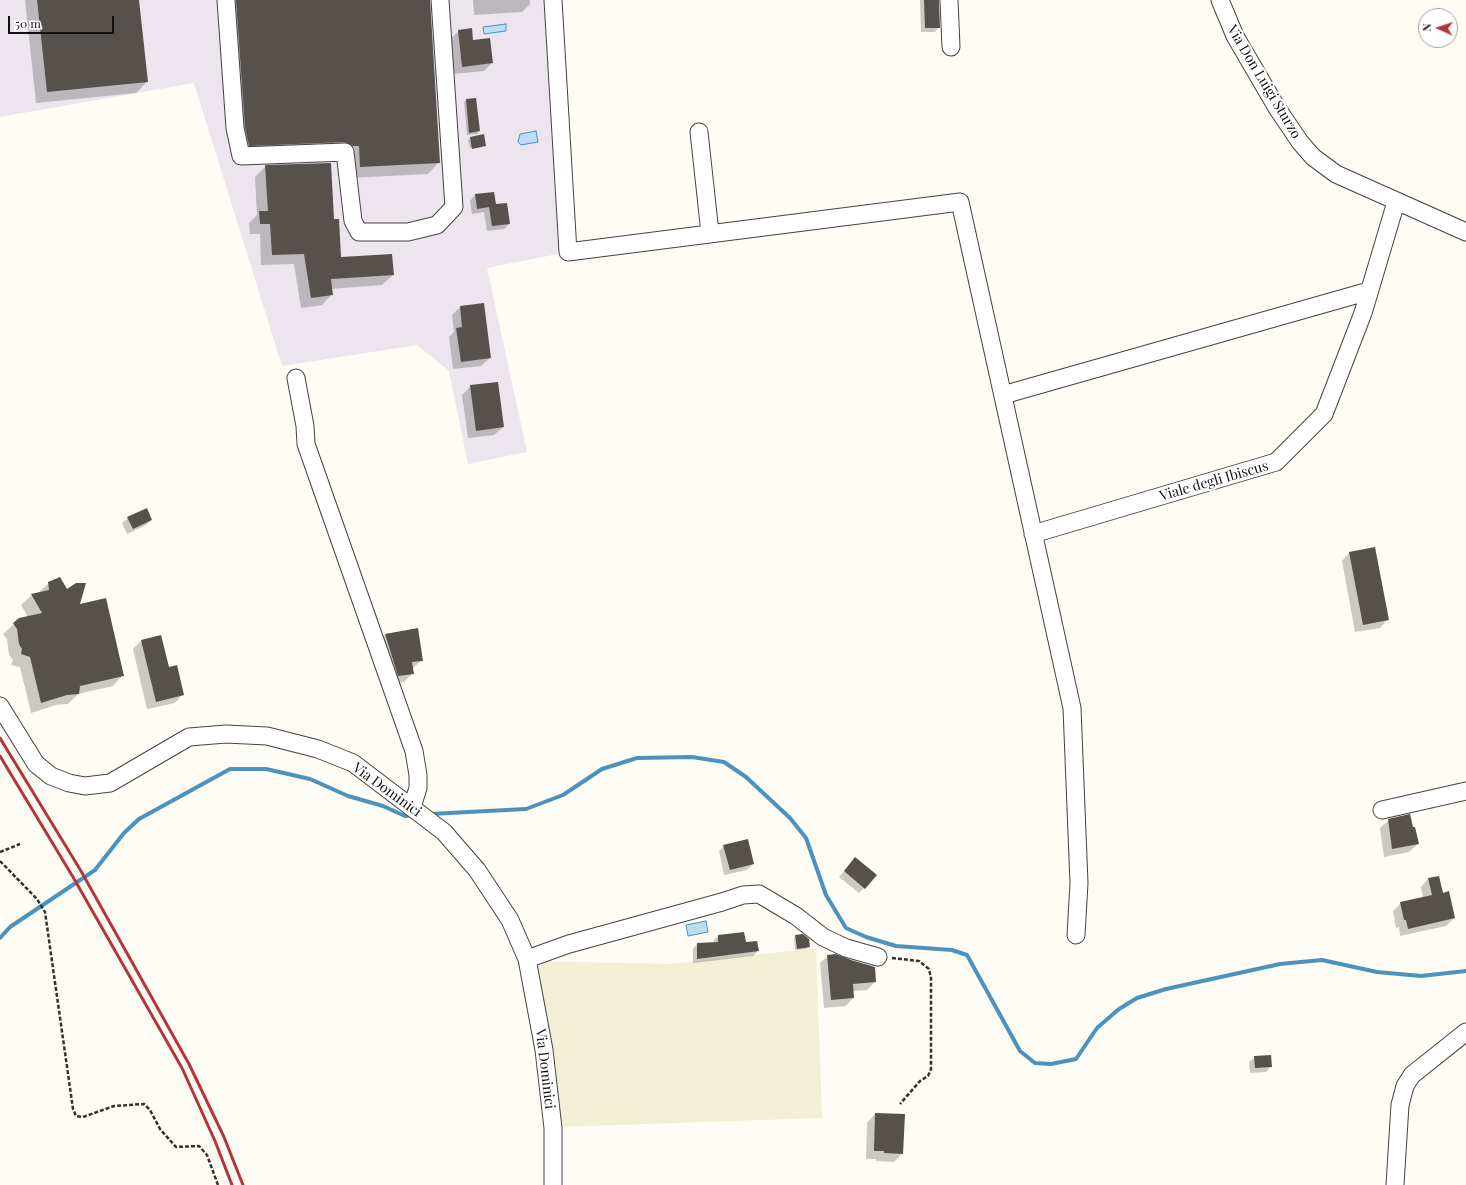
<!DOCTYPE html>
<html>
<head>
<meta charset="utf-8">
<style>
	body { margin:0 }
	#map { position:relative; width:1466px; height:1185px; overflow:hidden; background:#fefcf4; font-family:"Playfair Display",serif }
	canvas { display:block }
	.north { position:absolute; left:1418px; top:8px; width:40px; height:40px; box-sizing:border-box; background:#fff; border:1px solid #9f9f9f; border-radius:50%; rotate:273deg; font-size:11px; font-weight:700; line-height:16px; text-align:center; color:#101010 }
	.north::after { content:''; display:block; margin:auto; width:14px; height:18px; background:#b2363c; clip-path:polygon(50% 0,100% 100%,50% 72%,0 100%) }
	.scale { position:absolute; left:8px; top:16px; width:106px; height:18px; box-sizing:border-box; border:2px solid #101010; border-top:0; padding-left:5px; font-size:12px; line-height:14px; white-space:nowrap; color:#101010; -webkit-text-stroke:3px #fff; paint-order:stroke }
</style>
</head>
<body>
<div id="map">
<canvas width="1466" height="1185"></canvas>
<div class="north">N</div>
<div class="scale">50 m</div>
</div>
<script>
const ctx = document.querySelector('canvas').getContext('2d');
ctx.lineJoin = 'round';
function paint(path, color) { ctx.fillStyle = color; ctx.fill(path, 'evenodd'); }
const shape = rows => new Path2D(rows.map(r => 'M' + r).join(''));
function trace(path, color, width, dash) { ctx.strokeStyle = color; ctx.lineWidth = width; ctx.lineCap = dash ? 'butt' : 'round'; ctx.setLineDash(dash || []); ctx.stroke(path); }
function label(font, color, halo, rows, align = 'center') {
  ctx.font = font + ' "Playfair Display",serif'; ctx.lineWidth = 4; ctx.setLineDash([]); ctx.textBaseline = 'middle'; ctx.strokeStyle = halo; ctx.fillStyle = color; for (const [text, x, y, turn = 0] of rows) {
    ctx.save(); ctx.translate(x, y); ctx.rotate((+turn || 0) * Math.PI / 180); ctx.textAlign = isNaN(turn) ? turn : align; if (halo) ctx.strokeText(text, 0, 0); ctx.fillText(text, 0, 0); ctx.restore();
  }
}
paint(shape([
	[0,0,553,0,568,252,487,268,527,452,468,464,449,371,417,345,282,366,194,83,0,117]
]), '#ece5ed');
paint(shape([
	[816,948,822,1118,557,1127,533,961,670,964]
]), '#f2efd6');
const water = shape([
	[506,24,506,31,484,34,483,27,506,24],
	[536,131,538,142,521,145,518,142,520,134,536,131],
	[706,921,708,932,688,936,686,925,706,921]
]);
paint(water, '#bdddf0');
trace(water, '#4c92bf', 1);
paint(shape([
	[25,0,138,0,147,82,136,93,36,103],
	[225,0,430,0,439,162,428,174,349,178,348,157,238,156],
	[473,0,530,0,530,4,522,12,474,15],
	[920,0,938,0,939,27,935,32,921,32],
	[459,31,472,41,492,63,484,71,454,74,450,39],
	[466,100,479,131,477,134,467,135,464,102],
	[471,137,485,146,470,148,468,140],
	[266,166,333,220,340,259,393,275,382,285,331,289,332,294,322,305,301,308,294,264,261,265,260,234,250,234,249,223,257,215,255,177],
	[475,195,495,205,509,224,504,229,487,231,484,212,472,214,470,201],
	[460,307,490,358,481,366,453,369,449,337,454,332,452,315],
	[471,386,503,427,494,435,468,438,462,395],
	[128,518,151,520,146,525,127,534,122,523],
	[1350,552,1388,619,1380,628,1355,632,1342,561],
	[49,583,67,590,123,675,113,686,78,694,68,704,56,705,31,713,20,667,11,665,13,660,9,655,7,639,3,634,14,624,28,617,21,605,32,595,38,593],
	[385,635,422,660,412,669,413,673,404,682,390,684,377,643],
	[141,641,183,694,175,703,147,709,133,649],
	[1389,820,1418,844,1409,852,1384,857,1380,828],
	[724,846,753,864,747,870,724,875,719,851],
	[850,864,864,888,859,893,839,877],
	[1428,879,1442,894,1454,918,1446,926,1400,936,1399,927,1396,928,1393,911,1401,903,1423,898,1421,887],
	[718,936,745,943,758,951,753,956,693,963,693,949,697,944,714,944,713,941],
	[796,936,809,947,806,949,795,950,794,938],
	[828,956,874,967,875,982,867,990,853,991,853,998,846,1006,824,1008,820,963],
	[1255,1057,1271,1066,1266,1072,1250,1073,1249,1062],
	[875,1114,902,1154,894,1162,876,1161,876,1159,866,1159,867,1123]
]), '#0003');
trace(shape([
	[430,814,526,809,563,795,602,769,637,758,692,757,724,762,746,777,790,818,806,838,826,895,846,928,866,937,896,946,952,950,967,955,1020,1051,1035,1063,1051,1064,1076,1059,1097,1028,1119,1009,1137,998,1166,989,1280,964,1322,960,1377,972,1421,976,1466,971],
	[0,938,10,927,95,870,124,833,139,819,230,769,266,769,310,779,348,796,383,806,405,816,414,815]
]), '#4c92bf', 4);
paint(shape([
	[37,0,139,0,148,82,47,92],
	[236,0,430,0,440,163,360,167,359,146,353,146,345,142,249,146,245,127],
	[924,0,939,0,940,28,925,28],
	[472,28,473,40,490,38,493,63,462,67,458,30],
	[476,98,480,131,469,133,466,99],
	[484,134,486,146,472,149,470,137],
	[331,163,334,219,339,219,341,257,392,254,394,275,331,279,333,295,311,298,304,254,272,255,270,224,260,224,259,211,268,211,265,165],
	[494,192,496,204,507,203,510,224,492,226,489,207,477,209,475,194],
	[484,303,491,358,461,362,456,328,462,327,460,306],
	[498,382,504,427,476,431,470,385],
	[147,508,152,520,133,529,127,517],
	[1375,547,1389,620,1363,625,1349,552],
	[60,577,67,589,76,583,86,583,80,604,106,598,124,676,80,686,79,694,67,695,41,703,30,657,21,654,22,649,19,644,17,629,13,623,19,618,42,613,31,594,49,590,48,582],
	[418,628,423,661,412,662,414,674,398,676,385,634],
	[161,635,169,667,177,665,184,695,156,702,141,640],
	[1410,814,1413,827,1415,827,1419,844,1392,849,1388,819],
	[748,839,754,864,730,870,723,845],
	[855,857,877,875,865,889,844,871],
	[1439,876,1443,893,1449,891,1455,918,1408,929,1406,920,1404,920,1400,902,1432,895,1428,878],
	[744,932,746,942,757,941,759,951,697,959,697,943,718,942,718,935],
	[803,934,809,939,810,947,797,949,795,935],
	[836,954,851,960,875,967,876,982,853,984,854,998,831,1000,827,955],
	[1271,1055,1272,1067,1255,1068,1254,1056],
	[875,1113,905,1114,903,1154,884,1153,884,1151,874,1151]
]), '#57514d');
const minor = shape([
	[226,0,235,128,241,156,345,152,353,221,359,232,408,232,437,225,454,207,440,0],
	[553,0,568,252,960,202,1072,708,1079,883,1076,935],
	[949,0,951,47],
	[1220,0,1235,36,1277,108,1300,142,1313,157,1336,174,1466,232],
	[699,132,710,233],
	[296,378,305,426,306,444,414,751,418,775,418,788,412,807],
	[1003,395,1369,291],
	[1033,534,1276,462,1324,414,1363,313,1396,202],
	[0,706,36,764,51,776,69,783,85,786,110,783,189,737,226,734,267,736,318,749,353,763,444,832,477,870,510,920,527,959,544,1050,553,1128,553,1185],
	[1382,810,1466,791],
	[527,959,569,944,722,902,743,895,759,894,796,916,823,937,846,948,878,957],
	[1395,1185,1400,1105,1405,1086,1412,1075,1466,1032]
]);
trace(minor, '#434343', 19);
trace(shape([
	[0,852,20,844],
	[0,861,37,899,45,912,73,1109,76,1116,83,1117,114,1106,144,1104,150,1110,160,1129,176,1147,199,1146,207,1155,218,1185],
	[892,958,919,961,929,969,931,978,931,1069,928,1076,920,1081,900,1104]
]), '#323232', 2.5, [4, 2]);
trace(minor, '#fff', 17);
trace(shape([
	[0,738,81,871,189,1064,224,1137,243,1185],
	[0,756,73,877,182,1068,215,1141,232,1185]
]), '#b2363c', 3);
label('14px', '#101010', '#fff', [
	["Via Don Luigi Sturzo",1264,82,59],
	["Viale degli Ibiscus",1214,481,-16],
	["Via Dominici",387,790,36],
	["Via Dominici",545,1069,83]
]);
</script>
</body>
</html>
